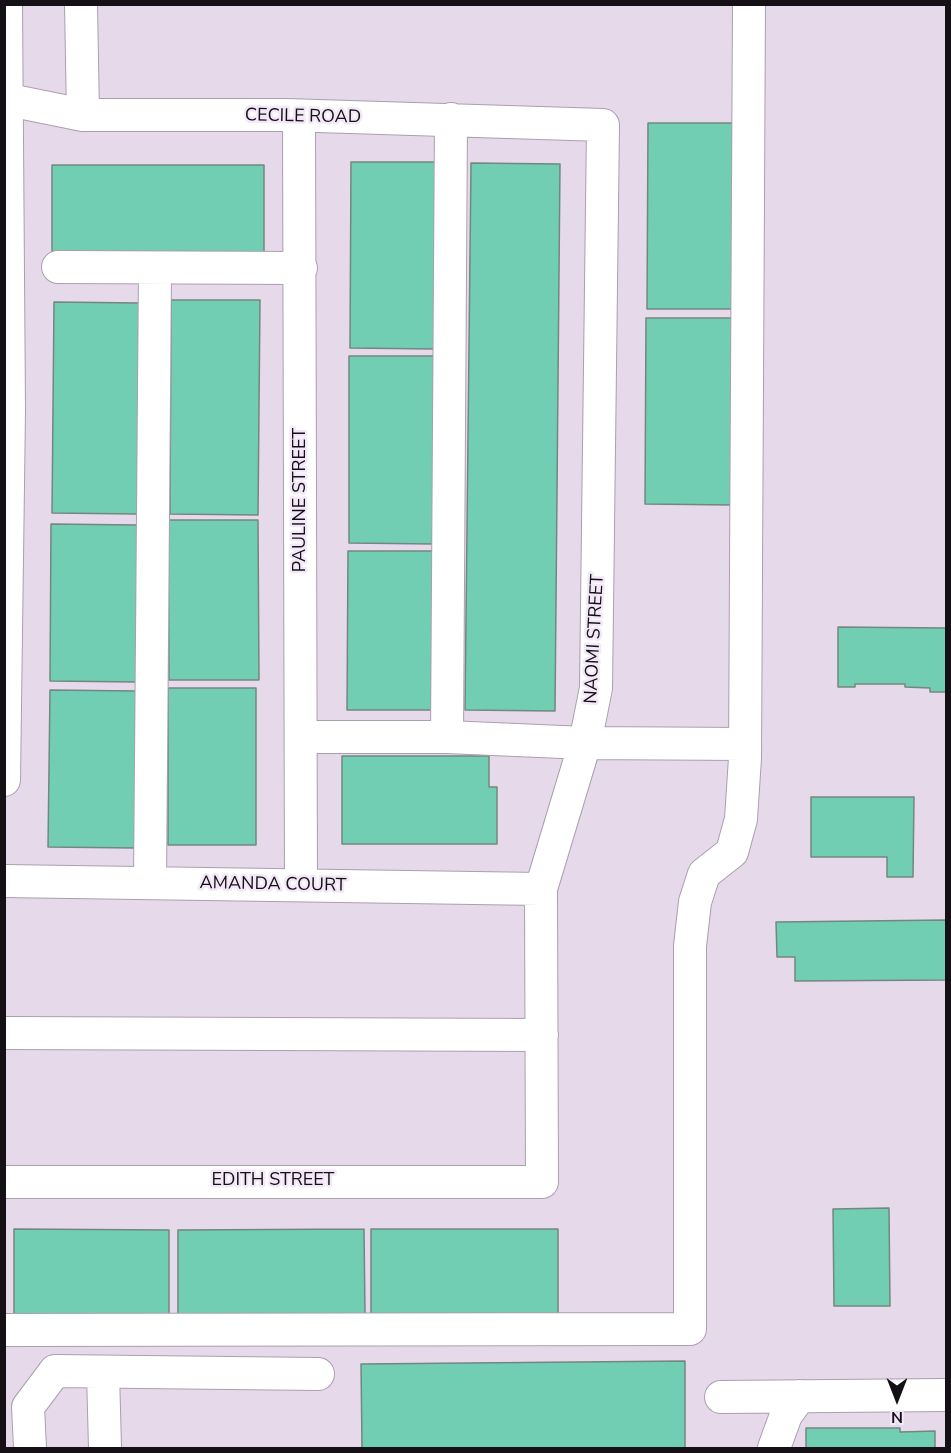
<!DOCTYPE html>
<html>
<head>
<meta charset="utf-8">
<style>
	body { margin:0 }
	#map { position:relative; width:951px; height:1453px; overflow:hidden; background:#e6daea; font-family:"Nunito Sans",sans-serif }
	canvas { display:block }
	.frame { position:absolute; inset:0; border:6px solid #141015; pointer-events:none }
	.north { position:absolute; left:867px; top:1369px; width:60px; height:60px; -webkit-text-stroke:4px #f3e8f7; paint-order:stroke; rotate:180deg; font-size:16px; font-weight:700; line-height:24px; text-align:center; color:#141015 }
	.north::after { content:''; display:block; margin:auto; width:21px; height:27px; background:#141015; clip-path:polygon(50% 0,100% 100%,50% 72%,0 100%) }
</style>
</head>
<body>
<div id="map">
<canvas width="951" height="1453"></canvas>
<div class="frame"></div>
<div class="north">N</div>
</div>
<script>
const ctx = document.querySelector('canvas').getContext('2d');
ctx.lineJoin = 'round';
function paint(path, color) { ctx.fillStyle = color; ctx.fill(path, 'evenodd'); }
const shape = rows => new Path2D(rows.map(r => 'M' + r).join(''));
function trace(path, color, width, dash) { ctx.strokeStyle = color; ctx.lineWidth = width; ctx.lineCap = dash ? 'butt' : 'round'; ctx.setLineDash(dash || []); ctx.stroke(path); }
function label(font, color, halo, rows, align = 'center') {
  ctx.font = font + ' "Nunito Sans",sans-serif'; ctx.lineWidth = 5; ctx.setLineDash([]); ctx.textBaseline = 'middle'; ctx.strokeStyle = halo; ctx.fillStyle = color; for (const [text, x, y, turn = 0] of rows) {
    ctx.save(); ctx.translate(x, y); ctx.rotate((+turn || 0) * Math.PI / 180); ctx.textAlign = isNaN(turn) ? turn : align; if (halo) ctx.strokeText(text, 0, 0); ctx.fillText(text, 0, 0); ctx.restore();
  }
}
const building = shape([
	[648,123,734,123,733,309,647,309,648,123],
	[351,162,436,162,435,349,350,348,351,162],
	[471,163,560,164,555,711,465,710,471,163],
	[52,165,264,165,264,252,52,252,52,165],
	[171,300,260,300,258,515,170,514,171,300],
	[54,302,140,303,138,514,52,513,54,302],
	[646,318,733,318,732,505,645,504,646,318],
	[349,356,435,356,434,544,349,543,349,356],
	[168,520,258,520,259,680,169,680,168,520],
	[51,524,137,525,137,682,50,681,51,524],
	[348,551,434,551,433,710,347,710,348,551],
	[838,627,946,628,946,692,930,692,930,688,905,687,905,684,855,684,855,687,838,687,838,627],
	[168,688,256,688,256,845,168,845,168,688],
	[50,690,136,691,135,848,48,847,50,690],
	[342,756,489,756,489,787,497,787,497,844,342,844,342,756],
	[811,797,914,797,913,877,887,877,887,857,811,857,811,797],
	[946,920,946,980,795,981,795,957,777,957,776,922,946,920],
	[889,1208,890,1306,834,1306,833,1209,889,1208],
	[14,1229,169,1230,169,1316,14,1316,14,1229],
	[364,1229,365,1314,178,1315,178,1230,364,1229],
	[371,1229,558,1229,558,1315,371,1314,371,1229],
	[685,1361,685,1448,362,1448,361,1364,685,1361],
	[806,1428,900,1428,900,1432,935,1431,935,1448,806,1448,806,1428]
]);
paint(building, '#71ceb2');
trace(building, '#748680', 1.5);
const minor = shape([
	[81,4,83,115],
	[4,99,83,115,286,115,603,125,596,688,585,743,541,889,542,1182,4,1182],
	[299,116,301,885],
	[58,267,301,268],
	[301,737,447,737,585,743,745,744],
	[447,737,451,119],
	[4,780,9,410,6,4],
	[4,881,541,889],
	[150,883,155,269],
	[4,1033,542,1035],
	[4,1330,690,1329,690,946,695,902,704,874,732,852,741,819,745,758,749,4],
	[103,1372,105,1448],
	[721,1397,946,1395],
	[30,1448,28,1407,55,1371,318,1374],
	[774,1448,786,1415,800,1396]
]);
trace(minor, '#aa9fae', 34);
trace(minor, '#fff', 32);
label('18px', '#141015', '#f3e8f7', [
	["CECILE ROAD",303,117,1],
	["PAULINE STREET",301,500,-90],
	["NAOMI STREET",595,639,-87],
	["AMANDA COURT",273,885,1],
	["EDITH STREET",273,1181]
]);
</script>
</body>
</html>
